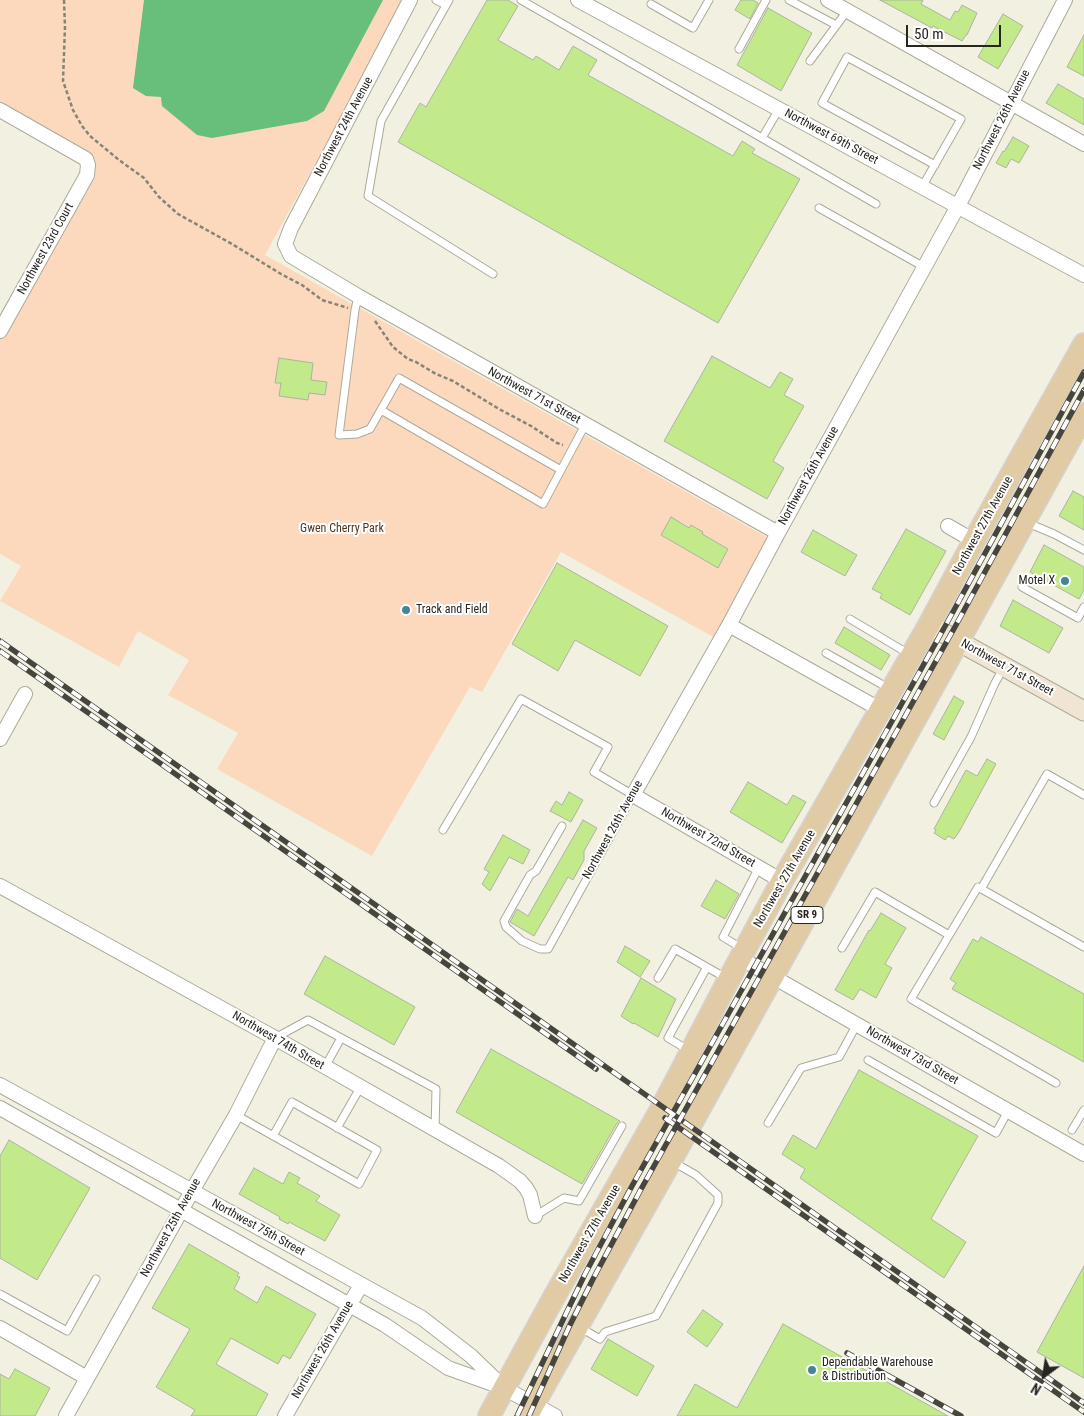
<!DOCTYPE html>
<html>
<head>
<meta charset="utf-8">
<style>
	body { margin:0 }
	#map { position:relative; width:1084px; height:1416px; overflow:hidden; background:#f2f1e1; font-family:"Roboto Condensed",sans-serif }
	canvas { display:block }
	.north { position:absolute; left:1019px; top:1351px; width:50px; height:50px; -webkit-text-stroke:4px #fff; paint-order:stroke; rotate:211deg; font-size:14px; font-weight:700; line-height:20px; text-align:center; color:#26251f }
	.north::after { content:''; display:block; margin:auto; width:18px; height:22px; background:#26251f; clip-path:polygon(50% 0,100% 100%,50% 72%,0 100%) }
	.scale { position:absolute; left:906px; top:25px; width:95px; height:22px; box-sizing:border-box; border:2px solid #26251f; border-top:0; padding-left:6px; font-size:15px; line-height:18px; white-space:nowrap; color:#26251f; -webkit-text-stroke:4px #fff; paint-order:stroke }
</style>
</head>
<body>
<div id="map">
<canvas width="1084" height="1416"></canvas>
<div class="north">N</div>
<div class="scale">50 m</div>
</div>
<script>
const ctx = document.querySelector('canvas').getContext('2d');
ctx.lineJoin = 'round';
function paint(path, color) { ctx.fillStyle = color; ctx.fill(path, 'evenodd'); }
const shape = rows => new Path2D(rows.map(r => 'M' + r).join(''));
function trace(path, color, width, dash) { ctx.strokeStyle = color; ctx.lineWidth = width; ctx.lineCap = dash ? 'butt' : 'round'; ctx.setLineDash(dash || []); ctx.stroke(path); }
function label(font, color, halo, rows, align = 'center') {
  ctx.font = font + ' "Roboto Condensed",sans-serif'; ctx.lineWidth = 4; ctx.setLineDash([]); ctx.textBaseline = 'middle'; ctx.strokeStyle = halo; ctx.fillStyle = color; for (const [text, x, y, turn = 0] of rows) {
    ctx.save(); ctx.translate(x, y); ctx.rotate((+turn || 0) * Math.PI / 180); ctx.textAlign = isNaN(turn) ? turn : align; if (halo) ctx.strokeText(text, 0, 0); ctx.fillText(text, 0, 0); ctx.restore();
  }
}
paint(shape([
	[0,0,405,0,265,255,770,539,715,638,561,552,482,692,470,687,372,856,217,769,238,733,168,695,189,660,138,631,119,667,0,601,21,566,0,554,0,317,89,157,0,108]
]), '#fcd9bd');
paint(shape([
	[144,0,383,0,324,111,307,121,212,138,197,135,162,106,161,97,146,96,133,88]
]), '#68be7b');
const building = shape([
	[487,0,508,0,518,6,498,40,533,60,536,56,559,70,573,46,597,60,588,75,733,156,742,141,755,149,752,153,800,179,718,323,398,142,420,103,426,107,487,0],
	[741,0,753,0,758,3,750,19,735,10,741,0],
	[880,0,923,0,921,4,950,20,955,11,958,12,962,5,977,13,967,35,966,35,962,41,933,26,932,28,880,0],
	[768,8,812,33,781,91,737,65,768,8],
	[1003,14,1023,26,998,69,978,57,1003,14],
	[1084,35,1084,76,1067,67,1084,35],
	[1058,84,1084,99,1084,125,1046,103,1058,84],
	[1013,137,1029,146,1019,163,1011,159,1006,168,996,163,1003,151,1004,152,1013,137],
	[712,356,770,388,780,372,793,379,784,395,804,406,773,461,784,468,767,499,664,441,712,356],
	[279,358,313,363,311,380,327,382,325,395,309,393,308,400,279,396,281,383,275,383,279,358],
	[1073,491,1084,497,1084,530,1059,516,1073,491],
	[671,517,689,528,691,525,703,532,702,534,728,549,718,568,661,535,671,517],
	[906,529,946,551,910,615,880,598,882,594,872,589,906,529],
	[813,530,857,555,845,576,801,552,813,530],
	[1044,545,1084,567,1084,590,1079,599,1030,572,1044,545],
	[557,563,668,626,640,676,575,640,558,671,512,644,557,563],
	[1013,600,1063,628,1049,653,1000,626,1013,600],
	[844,627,890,655,881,670,835,643,844,627],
	[954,696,964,702,944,740,933,734,954,696],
	[987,759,996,764,959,832,954,839,948,836,945,840,934,833,936,830,934,829,966,770,977,776,987,759],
	[748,782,787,805,793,795,806,802,782,843,730,812,748,782],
	[569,792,583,800,571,822,550,811,556,801,562,805,569,792],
	[583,820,597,828,584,851,584,860,573,880,568,877,534,936,510,922,517,909,528,916,583,820],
	[503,835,530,850,523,864,509,857,490,891,482,884,489,872,484,869,503,835],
	[716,880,739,894,725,919,701,906,716,880],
	[881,913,906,928,885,964,892,968,876,998,860,989,853,1000,835,990,869,930,870,931,881,913],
	[981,937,1084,994,1084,1062,952,989,956,983,950,979,973,939,978,942,981,937],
	[625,946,650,961,640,977,617,962,625,946],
	[325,956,415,1007,394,1045,304,994,325,956],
	[641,978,676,999,658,1037,634,1023,633,1024,621,1016,641,978],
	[491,1049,620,1121,617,1123,582,1184,456,1112,491,1049],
	[859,1070,978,1136,931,1219,966,1242,944,1278,800,1178,805,1169,782,1154,793,1135,816,1149,859,1070],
	[9,1140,90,1188,37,1280,0,1258,0,1156,9,1140],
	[254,1168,283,1184,289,1172,300,1178,297,1183,320,1196,316,1201,340,1215,325,1241,289,1222,288,1224,279,1219,280,1217,239,1194,254,1168],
	[189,1244,239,1273,237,1276,240,1277,234,1289,257,1303,266,1286,316,1314,290,1359,283,1355,278,1364,231,1338,216,1364,268,1394,256,1416,191,1416,195,1410,156,1387,190,1329,152,1308,189,1244],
	[1084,1266,1084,1378,1037,1352,1084,1266],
	[703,1310,723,1324,707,1347,687,1332,703,1310],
	[783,1324,948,1416,677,1416,695,1384,737,1408,783,1324],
	[608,1339,654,1366,637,1396,591,1369,608,1339],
	[15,1369,50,1388,35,1416,0,1416,0,1374,9,1379,15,1369]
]);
paint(building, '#c2e98a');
trace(building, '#acb3a4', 1);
const lane = shape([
	[436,0,446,5],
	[449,0,381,121,368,196,493,274],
	[521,0,762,138],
	[789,0,836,25],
	[651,4,693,28,709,0],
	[739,49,766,0],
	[810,61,847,11],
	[779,109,762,138,876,204],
	[922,187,961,119,847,57,822,103,935,165],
	[819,208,924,267],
	[358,296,355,310,339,435,357,434,370,429,399,378,561,470,585,425],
	[381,410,543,504,561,470],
	[1028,523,1054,534,1084,550],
	[1022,587,1078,618,1084,607],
	[850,619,909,654],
	[826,653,890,689],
	[934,803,971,737,995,683,1004,667],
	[443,830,521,699,608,747,594,772,633,795,548,949,540,949,522,941,506,927,504,921,530,875,536,871,562,826],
	[981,889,1047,774,1084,795],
	[842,948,875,892,949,935],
	[743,949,723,937,759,867],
	[658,978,675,949,726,978],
	[275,1038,308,1020,436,1089,435,1130],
	[690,1051,668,1038,707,967],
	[868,1060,996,1133,1008,1111],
	[325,1067,341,1038],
	[1056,1083,911,999,978,887,1084,947],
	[236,1115,359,1184,377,1150,292,1102,273,1136],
	[768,1123,801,1068,839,1057,857,1024],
	[337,1128,360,1088],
	[1072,1130,1084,1110],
	[535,1216,564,1198,579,1201,622,1126],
	[0,1294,67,1331,96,1279],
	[579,1327,600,1339,605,1332,656,1316,718,1203,718,1195,696,1175,673,1162]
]);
const street = shape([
	[410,0,291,228,285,244,291,256,358,296,778,533],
	[578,0,1084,275],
	[828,0,1084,144],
	[0,110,86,159,88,165,87,175,0,331],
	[948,526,974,541],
	[729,625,881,710],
	[0,739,25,694],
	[782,881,633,795,729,625,778,533,958,206,1065,0],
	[0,886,275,1038,499,1166,520,1181,526,1188,530,1195,535,1216],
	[740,958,1084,1154],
	[0,1085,422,1318,471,1356,500,1384],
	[0,1108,385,1325,448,1368,504,1388,555,1416],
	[0,1328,87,1378],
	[66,1416,192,1191,236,1115,275,1038],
	[285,1416,361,1285]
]);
const secondary = shape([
	[929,625,1084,711]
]);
const primary = shape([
	[489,1416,554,1297,659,1113,729,979,782,881,929,625,974,541,1084,344],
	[527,1416,660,1180,1084,414]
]);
trace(lane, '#abaa9b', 9);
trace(street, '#abaa9b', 16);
trace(secondary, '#abaa9b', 21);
trace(primary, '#d4d3d2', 24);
trace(shape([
	[64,0,65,27,63,81,73,110,82,126,90,136,119,160,144,178,159,197,178,214,232,244,281,274,302,285,322,300,348,308],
	[375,321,393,347,408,359,416,362,436,374,453,381,499,409,531,426,557,443,563,445]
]), '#858479', 2.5, [4, 2.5]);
trace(lane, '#fff', 7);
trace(street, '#fff', 14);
trace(secondary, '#f0e5d2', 19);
trace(primary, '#e0cba4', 21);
const rail = shape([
	[0,641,1084,1403],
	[0,651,596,1069],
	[665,1118,1084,1412],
	[847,1353,961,1416],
	[517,1416,585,1274,632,1186,948,621,1084,372],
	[529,1416,569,1327,593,1279,640,1191,956,625,1084,390]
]);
trace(rail, '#47463e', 5.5);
trace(rail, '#fff', 4, [11]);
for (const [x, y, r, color] of [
	[1065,581,5,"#438596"],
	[406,610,5,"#438596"],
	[812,1370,5,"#438596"]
]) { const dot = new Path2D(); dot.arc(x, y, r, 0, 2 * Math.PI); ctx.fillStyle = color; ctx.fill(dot); trace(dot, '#fff', 2); }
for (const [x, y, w] of [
	[807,915,32]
]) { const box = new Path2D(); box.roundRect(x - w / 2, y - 8.5, w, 17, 4); ctx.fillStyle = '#fff'; ctx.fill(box); trace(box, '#26251f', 1); }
label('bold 11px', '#26251f', null, [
	["SR 9",807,915]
]);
label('12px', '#26251f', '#fff', [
	["Northwest 26th Avenue",1002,120,-63],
	["Northwest 24th Avenue",344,127,-62],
	["Northwest 69th Street",831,137,28],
	["Northwest 23rd Court",46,249,-61],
	["Northwest 71st Street",534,396,29],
	["Northwest 26th Avenue",809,476,-61],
	["Northwest 27th Avenue",983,526,-61],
	["Northwest 71st Street",1007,668,29],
	["Northwest 26th Avenue",613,830,-61],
	["Northwest 72nd Street",708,838,30],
	["Northwest 27th Avenue",785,879,-60],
	["Northwest 74th Street",278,1041,30],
	["Northwest 73rd Street",912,1056,30],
	["Northwest 25th Avenue",171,1228,-61],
	["Northwest 75th Street",258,1228,29],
	["Northwest 27th Avenue",590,1234,-60],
	["Northwest 26th Avenue",323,1350,-60]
]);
label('12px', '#573619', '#fff', [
	["Gwen Cherry Park",342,529]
]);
label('12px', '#26251f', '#fff', [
	["Motel X",1055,581,"right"],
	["Track and Field",416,610],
	["Dependable Warehouse",822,1363],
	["& Distribution",822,1377]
], 'left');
</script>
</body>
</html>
